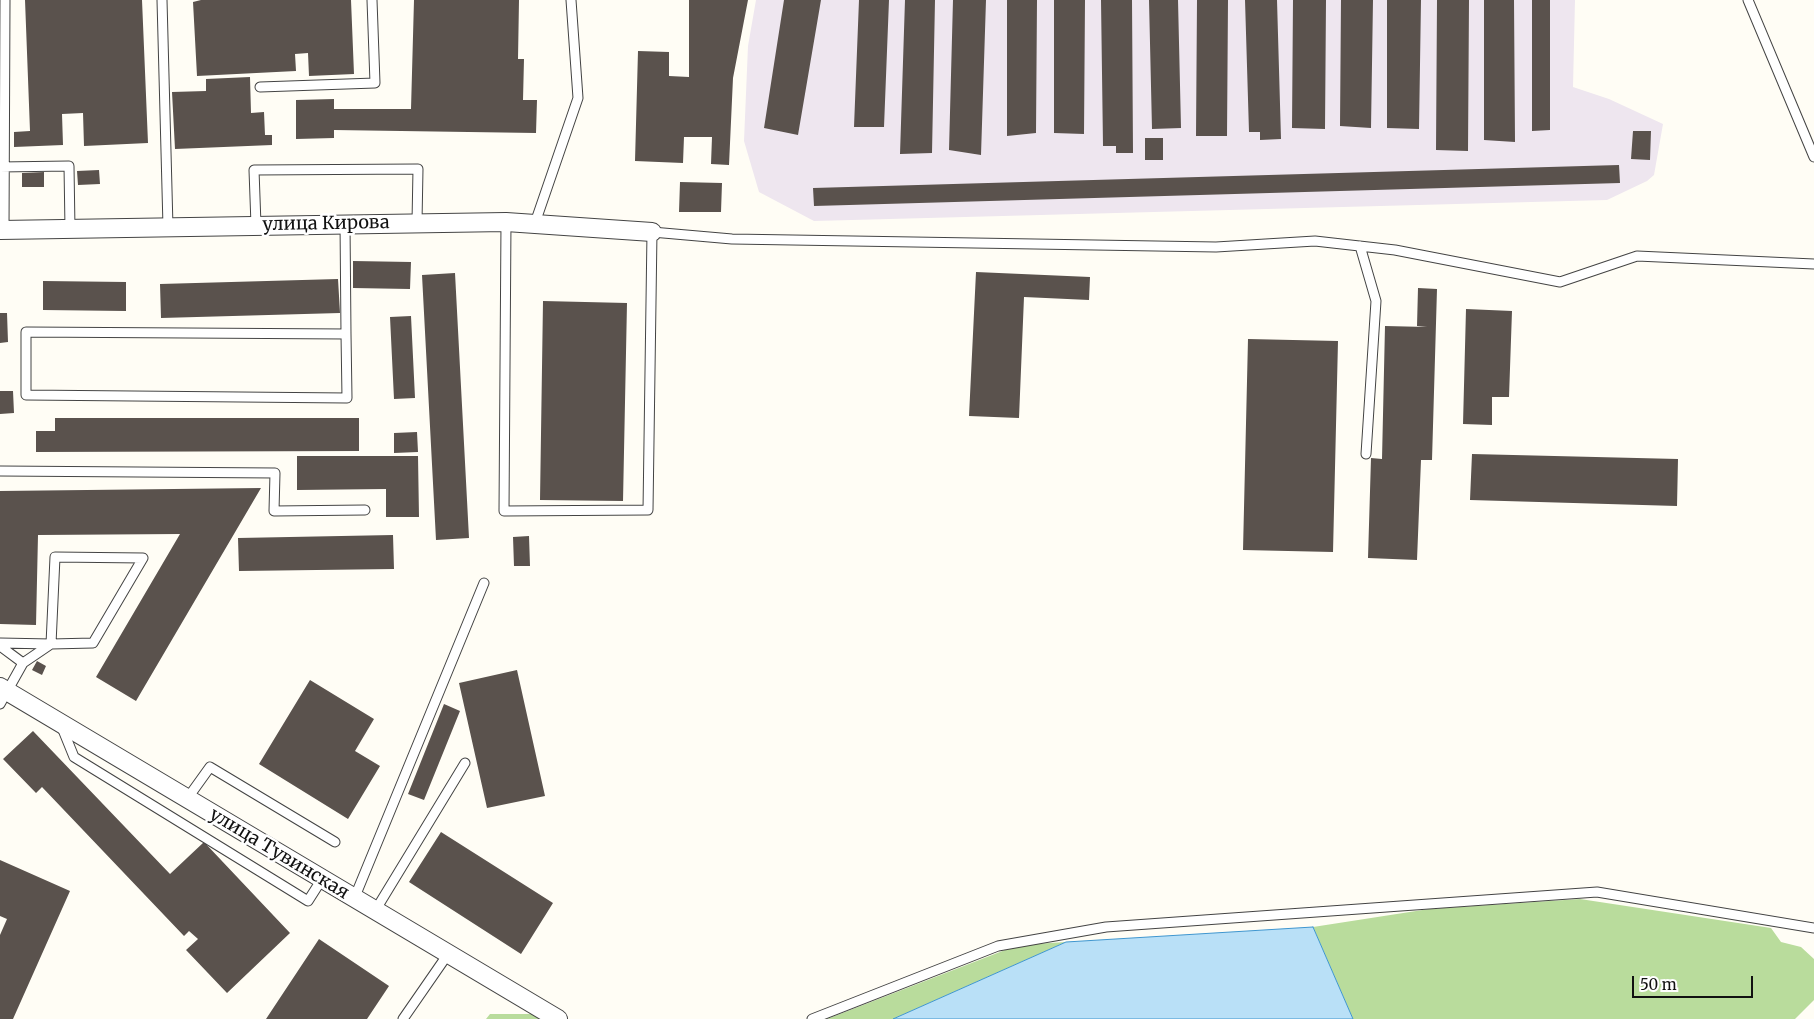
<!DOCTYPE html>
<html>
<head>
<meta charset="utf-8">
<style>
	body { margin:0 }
	#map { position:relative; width:1814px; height:1019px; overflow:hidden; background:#fffdf5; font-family:Merriweather,serif }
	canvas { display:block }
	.scale { position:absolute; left:1632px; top:976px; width:121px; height:22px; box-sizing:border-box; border:2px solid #111; border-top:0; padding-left:6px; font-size:15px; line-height:18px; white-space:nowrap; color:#111; -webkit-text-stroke:4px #fff; paint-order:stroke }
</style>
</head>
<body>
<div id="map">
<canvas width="1814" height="1019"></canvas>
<div class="scale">50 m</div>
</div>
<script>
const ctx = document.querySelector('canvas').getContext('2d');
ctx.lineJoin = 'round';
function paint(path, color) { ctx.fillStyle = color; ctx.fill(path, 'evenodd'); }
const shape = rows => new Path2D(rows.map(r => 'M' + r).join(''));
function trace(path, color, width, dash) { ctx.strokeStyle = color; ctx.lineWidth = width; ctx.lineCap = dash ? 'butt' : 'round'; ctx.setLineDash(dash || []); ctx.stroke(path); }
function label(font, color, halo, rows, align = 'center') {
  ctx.font = font + ' Merriweather,serif'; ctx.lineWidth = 5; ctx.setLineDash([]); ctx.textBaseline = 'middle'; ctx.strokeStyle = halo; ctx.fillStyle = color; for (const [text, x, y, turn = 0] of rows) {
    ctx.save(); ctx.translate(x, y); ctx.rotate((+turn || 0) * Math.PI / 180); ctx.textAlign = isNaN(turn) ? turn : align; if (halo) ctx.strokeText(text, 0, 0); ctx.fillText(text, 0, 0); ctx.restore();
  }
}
paint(shape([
	[756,0,1575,0,1573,87,1609,99,1663,124,1654,175,1647,181,1607,200,814,221,759,192,744,141,748,46]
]), '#eee6ef');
paint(shape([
	[1580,899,1771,928,1781,942,1801,947,1814,959,1814,1000,1795,1019,1353,1019,1313,927,1429,909],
	[1066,942,893,1019,827,1019,1018,945],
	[490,1014,532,1014,539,1019,486,1019]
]), '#b9dc9c');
const water = shape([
	[1313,927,1353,1019,893,1019,1066,942,1313,927]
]);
paint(water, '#b9e0f7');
trace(water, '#3f96cf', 1);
paint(shape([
	[25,0,142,0,148,143,84,146,83,113,62,114,63,145,14,147,14,132,30,131],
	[201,0,351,0,354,74,309,76,308,53,295,54,296,71,197,76,193,2],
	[414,0,519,0,518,59,524,59,523,100,537,100,536,133,334,130,334,138,296,139,296,100,334,99,334,109,411,109],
	[689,0,748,0,733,78,729,165,711,164,712,137,684,137,683,163,635,161,638,51,669,52,669,76,689,77],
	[784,0,821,0,798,135,764,128],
	[859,0,889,0,884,127,854,127],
	[905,0,935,0,932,153,900,154],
	[953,0,986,0,981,155,949,150],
	[1007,0,1037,0,1036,133,1007,136],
	[1054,0,1085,0,1084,134,1054,133],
	[1101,0,1132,0,1133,153,1116,153,1116,146,1103,146],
	[1149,0,1178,0,1181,128,1152,129],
	[1197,0,1228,0,1227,136,1196,136],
	[1245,0,1277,0,1281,139,1260,140,1260,132,1249,132],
	[1293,0,1326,0,1325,129,1292,128],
	[1341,0,1373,0,1371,128,1340,126],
	[1387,0,1421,0,1419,129,1387,128],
	[1437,0,1469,0,1468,151,1436,150],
	[1484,0,1514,0,1515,142,1484,140],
	[1532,0,1550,0,1550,130,1532,131],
	[250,77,251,113,264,112,265,135,272,135,272,145,175,149,172,92,206,91,206,79],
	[1633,131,1651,131,1650,160,1631,159],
	[1145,138,1163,138,1163,160,1145,160],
	[1619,165,1620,183,814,206,813,188],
	[99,170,100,184,78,185,77,171],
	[44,172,44,187,22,187,22,173],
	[680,182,722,183,721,212,679,212],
	[353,261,411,262,410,289,353,288],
	[976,272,1090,277,1089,300,1024,297,1019,418,969,416],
	[455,273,469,538,436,540,422,275],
	[338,279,340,313,161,318,160,284],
	[43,281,126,282,126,311,43,310],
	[1418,288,1437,289,1432,460,1421,460,1417,560,1368,558,1371,458,1382,459,1385,326,1427,327,1417,326],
	[543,301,627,303,623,501,540,500],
	[1466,309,1512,311,1509,397,1492,397,1492,425,1463,424],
	[0,313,7,313,8,342,0,343],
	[411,316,415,398,394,399,390,317],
	[1248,339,1338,341,1333,552,1243,550],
	[0,391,13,391,14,413,0,414],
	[55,418,359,418,359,451,36,452,36,431,55,431],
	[417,432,418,452,394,453,394,433],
	[1472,454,1678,459,1677,506,1470,500],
	[297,456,418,456,419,517,386,517,386,489,297,490],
	[261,488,136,701,96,677,180,534,38,535,36,625,0,624,0,491],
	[393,535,394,569,239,571,238,538],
	[529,536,530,566,514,566,513,537],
	[37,661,46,666,42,675,32,670],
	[517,670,545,796,487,808,459,683],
	[310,680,374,719,355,751,380,766,348,819,259,764],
	[444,704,460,711,424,800,408,794],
	[33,731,170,874,204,842,290,933,227,993,186,950,198,939,189,931,184,936,42,787,36,793,3,759],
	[441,832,553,903,521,954,409,882],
	[0,860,70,891,13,1019,0,1019,0,935,7,919,0,916],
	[319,939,389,986,367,1019,266,1019]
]), '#5a524d');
const service = shape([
	[162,0,168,227],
	[1748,0,1814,157],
	[260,87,375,83,372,0],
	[0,167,69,166,70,229],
	[506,222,504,511,648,510,652,232,732,239,1216,247,1315,241,1395,250,1560,282,1637,256,1814,264],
	[345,223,346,334,347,398,26,395,26,332,346,334],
	[535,223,578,98,571,0],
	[256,225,254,170,418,169,417,222],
	[4,230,5,0],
	[1360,246,1376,301,1366,454],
	[0,471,275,473,274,511,365,510],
	[0,643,51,644,93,643,143,558,55,557,51,644],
	[0,646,23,663],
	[0,704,23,663,51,644],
	[61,725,74,757,308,901,322,879],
	[187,799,210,767,335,842],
	[354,899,484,583],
	[375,911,465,763],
	[403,1019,448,954],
	[812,1019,998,946,1106,927,1597,892,1814,928]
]);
const minor = shape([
	[0,230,506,222,652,232],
	[0,687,558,1019]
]);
trace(service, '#444', 11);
trace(minor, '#444', 20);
trace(service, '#fff', 9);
trace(minor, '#fff', 18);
label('18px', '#111', '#fff', [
	["улица Кирова",326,224,-1],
	["улица Тувинская",279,854,31]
]);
</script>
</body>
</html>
